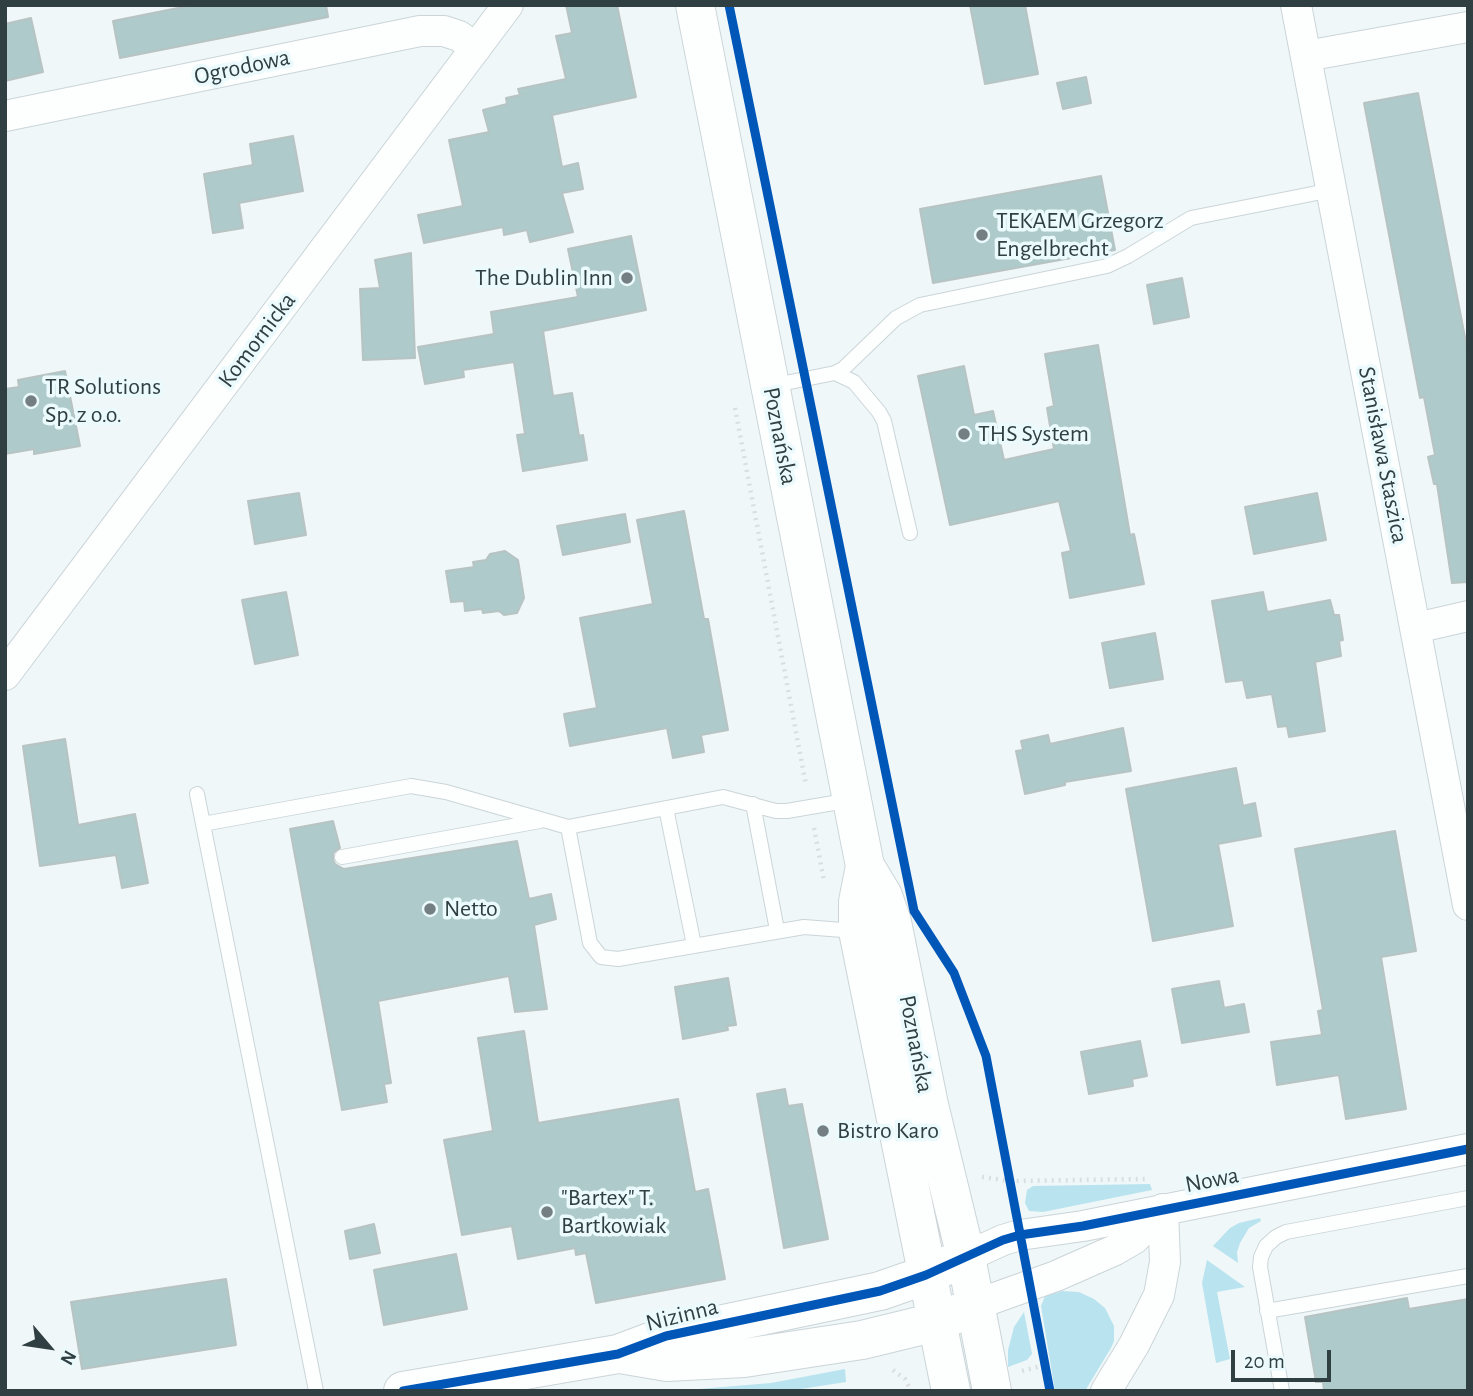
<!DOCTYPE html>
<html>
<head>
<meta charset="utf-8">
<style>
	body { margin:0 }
	#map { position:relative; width:1473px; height:1396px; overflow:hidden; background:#eff7f9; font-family:"Alegreya Sans",sans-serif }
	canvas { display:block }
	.frame { position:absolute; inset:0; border:7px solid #303f42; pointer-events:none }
	.north { position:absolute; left:14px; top:1312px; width:70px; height:70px; -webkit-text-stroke:5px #ebfafd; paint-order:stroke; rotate:119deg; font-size:19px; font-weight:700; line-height:28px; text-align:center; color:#303f42 }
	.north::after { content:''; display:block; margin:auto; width:24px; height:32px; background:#303f42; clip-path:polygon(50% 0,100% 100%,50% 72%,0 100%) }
	.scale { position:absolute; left:1231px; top:1350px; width:100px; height:32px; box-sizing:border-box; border:4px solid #303f42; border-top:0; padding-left:9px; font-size:21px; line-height:24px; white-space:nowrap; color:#303f42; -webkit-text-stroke:5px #ebfafd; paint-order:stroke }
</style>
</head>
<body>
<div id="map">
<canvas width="1473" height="1396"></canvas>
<div class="frame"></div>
<div class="north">N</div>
<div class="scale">20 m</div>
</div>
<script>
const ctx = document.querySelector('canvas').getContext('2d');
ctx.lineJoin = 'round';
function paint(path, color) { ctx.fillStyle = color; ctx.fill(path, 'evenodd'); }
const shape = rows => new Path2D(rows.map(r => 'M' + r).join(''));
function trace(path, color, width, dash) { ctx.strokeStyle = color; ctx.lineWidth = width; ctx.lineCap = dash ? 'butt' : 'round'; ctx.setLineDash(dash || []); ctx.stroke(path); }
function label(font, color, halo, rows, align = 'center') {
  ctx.font = font + ' "Alegreya Sans",sans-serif'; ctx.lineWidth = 7; ctx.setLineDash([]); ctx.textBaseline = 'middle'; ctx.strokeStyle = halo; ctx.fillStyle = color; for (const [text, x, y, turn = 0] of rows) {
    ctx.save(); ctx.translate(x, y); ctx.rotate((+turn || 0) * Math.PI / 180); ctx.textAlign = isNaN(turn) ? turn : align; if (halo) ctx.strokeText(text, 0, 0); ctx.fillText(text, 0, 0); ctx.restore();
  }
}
paint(shape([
	[1150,1184,1152,1190,1043,1212,1029,1211,1025,1203,1027,1190,1033,1186],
	[1260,1218,1261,1221,1249,1228,1240,1243,1237,1252,1238,1263,1213,1246,1230,1228,1239,1223],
	[1207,1260,1245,1287,1217,1292,1230,1359,1216,1363,1202,1283],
	[1062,1291,1079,1292,1094,1299,1105,1308,1114,1326,1114,1341,1111,1348,1085,1391,1055,1391,1041,1306,1045,1296],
	[1024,1312,1032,1354,1027,1360,1008,1367,1008,1350,1014,1327],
	[845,1369,846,1382,788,1391,675,1391,771,1383]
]), '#b9e4ef');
const building = shape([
	[193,5,326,5,328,17,120,58,113,21,193,5],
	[566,5,617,5,636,97,552,115,562,167,578,163,583,189,562,193,573,232,530,242,527,230,504,235,503,227,424,243,418,215,463,206,449,140,489,132,483,110,507,104,506,98,520,95,518,89,566,79,556,36,572,33,566,5],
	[970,5,1025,5,1038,74,985,84,970,5],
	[31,18,43,72,5,81,5,24,31,18],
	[1086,77,1091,103,1063,109,1057,83,1086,77],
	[1418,93,1468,353,1468,582,1452,583,1437,484,1434,484,1428,457,1435,455,1424,397,1420,398,1364,103,1418,93],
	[293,136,303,191,239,203,243,228,213,233,204,174,253,165,250,144,293,136],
	[1101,176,1115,250,933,283,920,209,1101,176],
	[631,236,646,310,543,331,553,396,572,393,579,436,583,435,587,460,523,471,517,435,525,434,514,362,463,370,464,377,425,384,418,347,494,334,491,312,578,297,568,249,631,236],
	[411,253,415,358,363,360,360,289,380,288,375,260,411,253],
	[1182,278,1189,317,1154,324,1147,285,1182,278],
	[1098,345,1130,535,1134,534,1144,584,1070,598,1062,553,1071,551,1059,501,950,525,918,376,964,366,974,415,993,411,1004,460,1054,449,1047,408,1054,406,1045,354,1098,345],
	[65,371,80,446,34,454,34,449,5,454,5,389,19,387,18,380,65,371],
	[299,493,306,535,255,544,248,501,299,493],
	[1317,493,1326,540,1254,554,1245,507,1317,493],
	[684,511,704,619,708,619,728,730,701,735,704,752,673,758,667,728,570,746,564,714,597,708,580,618,653,604,637,520,684,511],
	[625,514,630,542,563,555,557,526,625,514],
	[505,551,518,560,524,598,517,613,504,615,499,611,483,613,482,609,465,611,464,601,451,602,446,571,474,567,473,562,486,560,490,554,505,551],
	[286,592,298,655,255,664,242,600,286,592],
	[1263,592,1267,612,1330,600,1334,615,1339,615,1343,640,1339,641,1341,656,1315,662,1325,731,1289,737,1287,726,1278,727,1272,694,1247,698,1243,680,1226,682,1212,601,1263,592],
	[1155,633,1163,679,1110,688,1102,643,1155,633],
	[1123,728,1131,771,1065,782,1065,785,1025,794,1016,751,1023,750,1021,741,1048,735,1050,744,1123,728],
	[65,739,78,825,135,814,148,883,122,888,116,855,40,866,23,746,65,739],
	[1236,768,1243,806,1255,803,1261,836,1218,844,1233,926,1153,941,1126,789,1236,768],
	[333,821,340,848,333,853,333,859,335,864,344,869,517,841,529,899,551,894,556,919,534,925,547,1009,515,1012,509,976,378,1001,391,1083,384,1084,387,1102,342,1110,290,829,333,821],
	[1395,831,1416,951,1381,957,1406,1109,1346,1119,1339,1075,1277,1085,1271,1042,1322,1035,1318,1011,1323,1010,1295,849,1395,831],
	[728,978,736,1025,727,1026,728,1030,683,1039,675,987,728,978],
	[1219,981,1224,1008,1244,1004,1249,1032,1182,1043,1172,989,1219,981],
	[524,1031,538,1123,678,1099,695,1192,708,1189,725,1279,596,1303,586,1253,576,1255,575,1248,518,1259,512,1226,462,1235,444,1140,493,1131,478,1038,524,1031],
	[1140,1041,1147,1076,1132,1079,1133,1086,1089,1094,1081,1052,1140,1041],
	[785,1089,788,1106,802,1104,828,1239,784,1248,757,1094,785,1089],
	[374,1224,380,1253,350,1259,345,1231,374,1224],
	[456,1254,467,1309,384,1325,374,1270,456,1254],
	[226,1279,236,1345,82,1369,71,1302,226,1279],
	[1407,1298,1409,1309,1468,1299,1468,1391,1324,1391,1323,1382,1316,1382,1305,1317,1407,1298]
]);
paint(building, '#aecaca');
trace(building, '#b8c3c3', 2);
const lane = shape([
	[835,373,854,382,879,412,884,421,910,533],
	[770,386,835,373,843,369,896,318,920,305,1107,266,1128,256,1191,218,1332,190],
	[197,794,316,1391],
	[753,804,777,930],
	[666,808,694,945],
	[203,824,411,786,446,792,568,827,723,797,776,811,787,811,851,800],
	[568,827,590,943,601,957,618,959,804,927,856,931],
	[342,857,540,821],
	[1267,1311,1468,1276],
	[1282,1391,1260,1267,1261,1257,1266,1246,1276,1237,1286,1232,1468,1198]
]);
const street = shape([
	[1296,5,1468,905],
	[1306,56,1468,27],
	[5,116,420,31,444,31,459,36,476,48],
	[1416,628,1468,616],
	[5,675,508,5],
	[966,1257,1003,1240,1020,1235,1083,1226,1468,1149],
	[975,1305,1056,1276,1115,1250,1134,1239,1163,1209],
	[1106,1391,1134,1345,1159,1295,1165,1262,1163,1209]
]);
const secondary = shape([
	[695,5,865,866,883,896,892,922,929,1105,966,1257,992,1391],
	[865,866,858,902,858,931,951,1391],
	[620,1354,667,1362,744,1358,862,1340,936,1322,959,1313],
	[403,1391,618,1354,666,1336,880,1291,926,1275,966,1257]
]);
trace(lane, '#cbd5d8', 16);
trace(street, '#cbd5d8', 32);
trace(secondary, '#cbd5d8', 40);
trace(shape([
	[735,408,806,785],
	[814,828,824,881],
	[982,1177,1010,1181,1145,1179],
	[893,1370,905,1379,911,1391],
	[1022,1371,1045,1365]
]), '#dbdedf', 4.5, [2, 5]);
trace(lane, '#fdfefe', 14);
trace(street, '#fdfefe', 30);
trace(secondary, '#fdfefe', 38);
trace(shape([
	[729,5,914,911,954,973,986,1056,1050,1391],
	[403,1391,618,1354,666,1336,880,1291,926,1275,1003,1240,1020,1235,1083,1226,1468,1149]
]), '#0057b8', 9);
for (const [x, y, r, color] of [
	[982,235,7,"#737f82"],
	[627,278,7,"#737f82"],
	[31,401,7,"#737f82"],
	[964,434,7,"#737f82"],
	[430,909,7,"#737f82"],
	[823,1131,7,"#737f82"],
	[547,1212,7,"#737f82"]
]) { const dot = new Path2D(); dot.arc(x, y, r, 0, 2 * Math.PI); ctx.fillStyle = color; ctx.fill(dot); trace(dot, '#ebfafd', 2.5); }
label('24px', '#303f42', '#ebfafd', [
	["Ogrodowa",242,67,-12],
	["Komornicka",257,340,-53],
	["Poznańska",780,436,79],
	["Stanisława Staszica",1383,455,79],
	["Poznańska",916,1044,79],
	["Nowa",1212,1180,-11],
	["Nizinna",682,1315,-14]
]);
label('24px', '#303f42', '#ebfafd', [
	["TEKAEM Grzegorz",996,221],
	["Engelbrecht",996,249],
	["The Dublin Inn",613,278,"right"],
	["TR Solutions",45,387],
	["Sp. z o.o.",45,415],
	["THS System",978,434],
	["Netto",444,909],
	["Bistro Karo",837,1131],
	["\"Bartex\" T.",561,1198],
	["Bartkowiak",561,1226]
], 'left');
</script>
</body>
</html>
